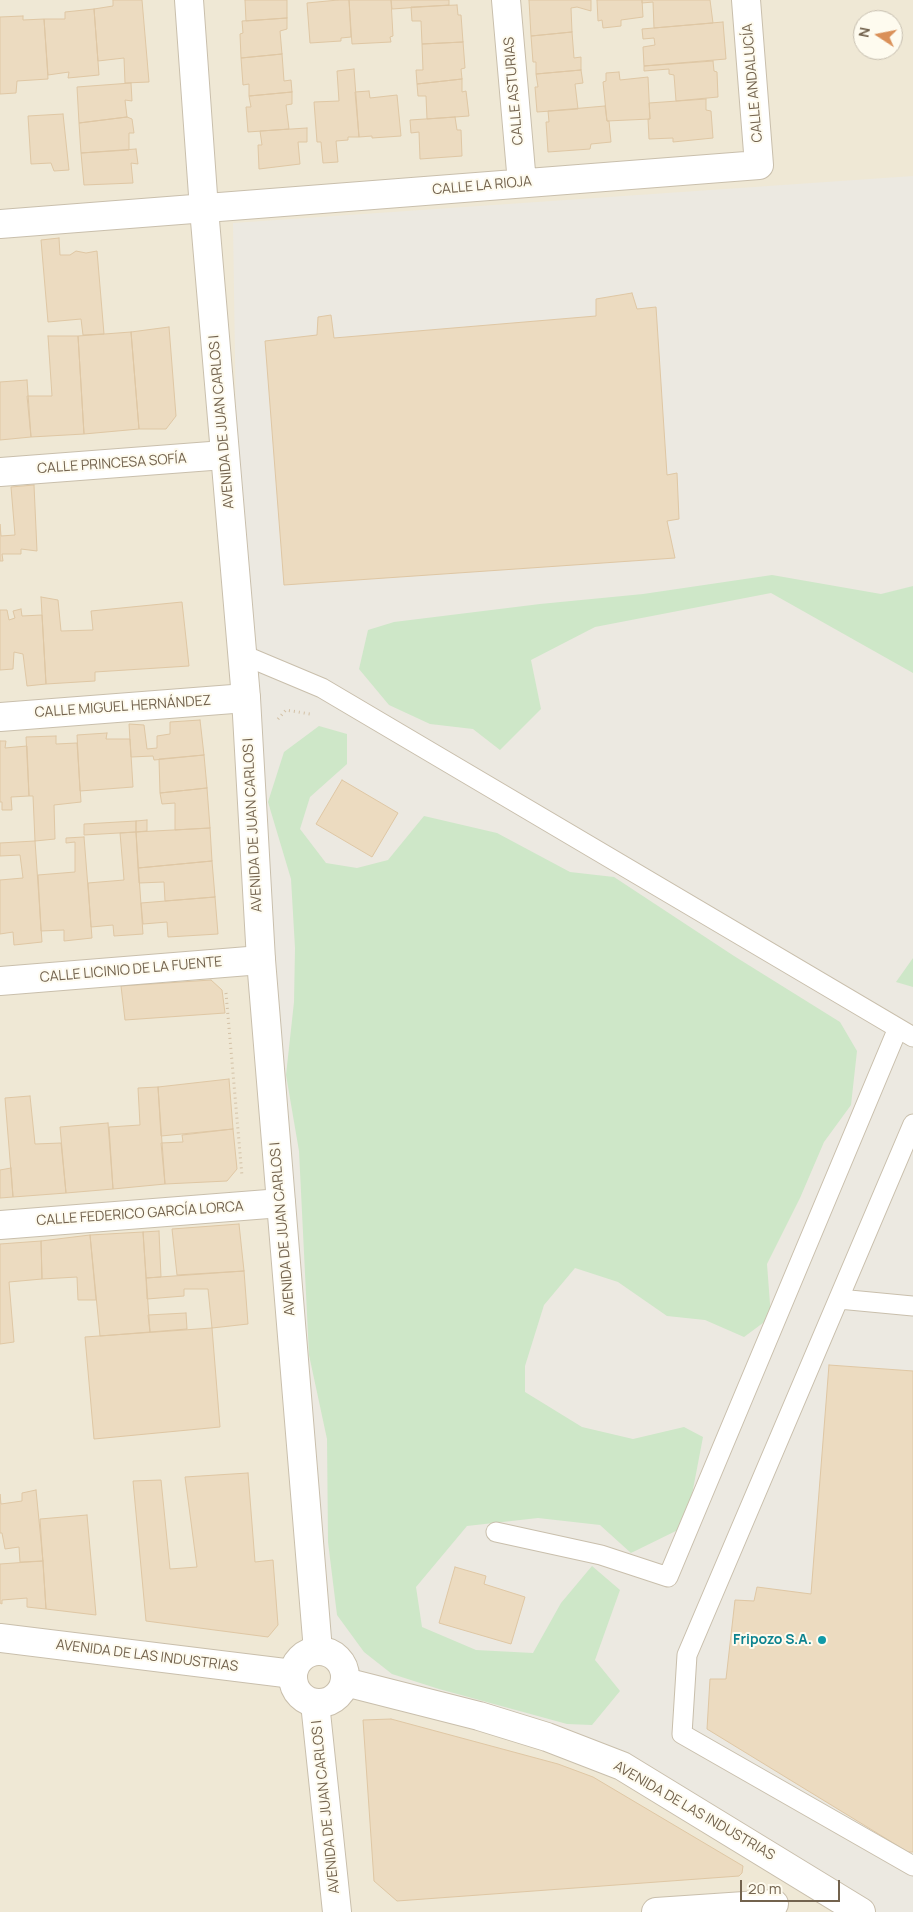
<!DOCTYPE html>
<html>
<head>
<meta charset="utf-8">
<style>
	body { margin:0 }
	#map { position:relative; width:913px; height:1912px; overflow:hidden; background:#fbf7e9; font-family:Manrope,sans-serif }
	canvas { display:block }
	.north { position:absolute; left:853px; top:10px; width:50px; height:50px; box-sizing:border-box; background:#fefbef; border:1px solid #c6beaf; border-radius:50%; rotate:281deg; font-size:14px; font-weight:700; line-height:20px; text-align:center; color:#73634e }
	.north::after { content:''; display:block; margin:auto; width:18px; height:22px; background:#da9058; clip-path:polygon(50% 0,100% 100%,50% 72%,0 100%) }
	.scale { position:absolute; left:740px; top:1880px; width:100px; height:22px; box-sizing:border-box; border:2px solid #73634e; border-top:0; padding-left:6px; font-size:15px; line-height:18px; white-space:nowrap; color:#73634e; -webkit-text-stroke:4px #fefbef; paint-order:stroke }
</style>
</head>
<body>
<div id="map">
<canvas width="913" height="1912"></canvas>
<div class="north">N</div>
<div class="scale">20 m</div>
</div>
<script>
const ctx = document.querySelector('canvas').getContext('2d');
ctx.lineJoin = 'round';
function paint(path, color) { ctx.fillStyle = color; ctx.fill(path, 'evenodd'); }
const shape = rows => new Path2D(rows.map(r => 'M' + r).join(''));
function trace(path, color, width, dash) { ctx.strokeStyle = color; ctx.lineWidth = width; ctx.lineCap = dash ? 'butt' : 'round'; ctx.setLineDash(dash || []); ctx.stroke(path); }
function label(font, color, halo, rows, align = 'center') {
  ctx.font = font + ' Manrope,sans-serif'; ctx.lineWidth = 4; ctx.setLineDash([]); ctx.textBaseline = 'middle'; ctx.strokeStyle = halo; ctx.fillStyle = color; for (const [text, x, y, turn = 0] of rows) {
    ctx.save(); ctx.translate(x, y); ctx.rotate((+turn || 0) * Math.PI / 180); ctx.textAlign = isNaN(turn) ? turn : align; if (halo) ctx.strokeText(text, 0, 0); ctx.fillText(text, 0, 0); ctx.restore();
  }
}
paint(shape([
	[0,0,913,0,913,1912,0,1912],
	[863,20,893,20,893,50,863,50]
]), '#efe8d5');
paint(shape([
	[913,176,913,1912,861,1912,622,1766,345,1674,340,1660,326,1651,239,632,233,223]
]), '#ece9e1');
paint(shape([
	[772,575,881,594,913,586,913,673,771,593,595,627,531,660,541,709,500,750,473,729,430,724,389,705,359,669,368,630,394,622,540,604,643,594],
	[319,726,347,734,347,764,310,797,300,829,326,863,357,868,388,860,424,816,497,833,570,872,614,877,734,956,840,1022,857,1051,851,1105,824,1142,800,1198,767,1264,771,1317,744,1337,705,1320,667,1316,618,1282,575,1268,544,1305,525,1366,525,1392,582,1427,633,1439,684,1427,703,1437,686,1526,631,1553,600,1525,538,1518,467,1526,416,1587,422,1627,476,1650,533,1653,561,1603,592,1566,620,1590,595,1660,620,1691,592,1725,567,1724,439,1689,392,1674,364,1652,337,1615,328,1542,327,1439,309,1355,299,1151,286,1075,294,1002,295,948,291,879,268,802,284,752],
	[913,958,913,987,896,982]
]), '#cee7c8');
const building = shape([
	[113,0,142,0,149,82,125,83,124,58,98,61,94,9,113,6,113,0],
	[245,0,287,0,287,18,246,21,245,0],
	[338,0,349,0,351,37,341,38,341,41,310,43,307,3,338,0],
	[349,0,391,0,393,36,390,37,391,42,352,44,349,0],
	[391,0,449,0,449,5,392,9,391,0],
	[529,0,591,0,591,11,577,7,571,8,572,32,531,36,529,0],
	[597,0,642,0,643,17,621,20,621,26,603,28,602,20,598,21,597,0],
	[642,0,710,0,713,23,654,28,653,2,642,3,642,0],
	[457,5,458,15,461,15,463,42,422,44,421,21,412,21,411,7,457,5],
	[94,9,99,75,68,78,69,72,48,75,44,19,65,19,65,12,94,9],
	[23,16,23,20,44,19,48,79,17,81,16,93,0,94,0,17,23,16],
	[287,18,287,29,280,31,282,54,241,58,240,34,243,33,242,21,287,18],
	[723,22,726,59,644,66,643,47,655,45,654,38,643,39,642,29,723,22],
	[572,32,574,58,581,57,581,70,536,74,536,62,533,62,531,36,572,32],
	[463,42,465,68,461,69,462,79,417,84,416,70,423,70,422,44,463,42],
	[282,54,284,81,291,80,292,92,249,96,249,84,243,85,241,58,282,54],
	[713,61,714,71,717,72,718,97,676,101,674,75,669,74,669,69,644,71,644,66,713,61],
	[354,69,359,137,348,137,348,140,336,141,338,162,323,163,321,142,317,142,314,102,339,101,337,71,354,69],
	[581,70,583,83,575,84,578,109,537,112,535,87,538,87,536,74,581,70],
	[619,72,620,80,648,77,650,119,607,121,603,82,606,81,606,73,619,72],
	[462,79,462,92,466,91,469,116,427,119,426,96,418,96,417,84,462,79],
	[131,83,132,101,125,100,127,117,79,123,77,87,131,83],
	[369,91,370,98,397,95,401,136,372,138,372,136,359,137,355,92,369,91],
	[292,92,292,104,286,105,289,129,248,132,246,107,251,107,249,96,292,92],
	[706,99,706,110,711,111,713,138,673,142,673,138,649,139,648,119,650,119,649,103,706,99],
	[605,106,607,121,609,121,611,142,591,144,590,149,548,152,546,122,549,122,548,111,605,106],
	[63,114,69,170,54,171,51,163,31,164,28,116,63,114],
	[127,117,132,119,134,133,129,133,129,150,81,153,79,123,127,117],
	[455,117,457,130,461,130,462,156,420,159,419,132,411,133,410,120,455,117],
	[307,128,307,142,298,142,300,164,259,169,258,145,262,145,260,131,307,128],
	[136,149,138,164,131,163,133,183,84,185,81,153,136,149],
	[59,238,60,255,70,255,76,251,86,253,97,251,104,334,83,335,81,319,48,322,41,240,59,238],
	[632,293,637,309,656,307,667,475,677,473,679,519,667,521,675,558,284,585,265,341,317,335,318,317,331,315,334,338,596,316,596,299,632,293],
	[169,327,176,416,166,429,139,429,131,332,169,327],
	[131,332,139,429,84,434,78,336,131,332],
	[48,336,78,336,84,434,31,437,27,396,52,396,48,336],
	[27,380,31,437,0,440,0,382,27,380],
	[34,485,37,551,21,549,21,554,2,554,3,561,0,561,0,524,1,536,15,535,11,487,34,485],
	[41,597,58,600,61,631,93,630,91,611,182,602,189,666,95,672,95,681,46,684,41,597],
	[21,609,22,616,42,615,46,684,27,686,23,654,14,652,13,669,0,670,0,610,7,610,9,620,15,618,13,611,21,609],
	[200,720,204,755,154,760,153,756,131,757,129,724,144,725,147,749,157,748,157,736,170,734,170,722,200,720],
	[107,733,106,739,130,739,133,787,80,791,77,735,107,733],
	[56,736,56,744,77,743,81,802,54,805,55,839,35,841,33,796,29,796,26,737,56,736],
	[0,741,6,741,5,748,27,746,29,796,11,797,12,810,2,810,2,802,0,802,0,741],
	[204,755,207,788,160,793,159,759,204,755],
	[342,780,398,813,372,857,316,824,342,780],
	[207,788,210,828,175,830,175,803,162,804,160,793,207,788],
	[147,820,147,831,136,832,136,821,147,820],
	[136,821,136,832,84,835,84,824,136,821],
	[210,828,212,861,138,868,136,832,210,828],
	[136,832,143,934,114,936,113,925,91,927,88,883,124,880,120,833,136,832],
	[84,837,92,938,64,941,64,930,41,931,38,875,75,872,75,842,66,843,66,838,84,837],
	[35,841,42,942,14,945,13,932,0,934,0,880,23,878,20,855,0,856,0,843,35,841],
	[212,861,215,897,165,901,164,882,139,883,138,868,212,861],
	[215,897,218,934,168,937,167,922,143,924,141,903,215,897],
	[211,980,222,990,225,1013,125,1020,121,986,211,980],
	[229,1079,233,1129,161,1136,158,1087,229,1079],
	[158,1087,165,1184,113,1189,109,1127,140,1125,138,1088,158,1087],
	[30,1096,35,1144,61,1143,66,1193,13,1197,5,1098,30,1096],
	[108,1123,113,1189,66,1193,60,1127,108,1123],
	[233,1129,237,1169,227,1181,165,1184,161,1143,183,1142,182,1135,233,1129],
	[11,1168,13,1197,0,1198,0,1170,11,1168],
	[239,1224,244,1271,177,1275,172,1229,239,1224],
	[159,1231,161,1277,146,1278,143,1232,159,1231],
	[143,1232,150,1332,100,1336,90,1235,143,1232],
	[90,1235,96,1300,78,1300,77,1277,42,1279,41,1241,90,1235],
	[41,1241,42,1279,9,1282,14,1342,0,1344,0,1244,41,1241],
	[244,1271,248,1324,212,1328,208,1289,184,1289,184,1296,147,1299,146,1278,244,1271],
	[186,1313,187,1329,150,1332,148,1315,186,1313],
	[212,1328,220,1427,94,1439,85,1337,212,1328],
	[829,1365,913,1371,913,1852,908,1852,707,1729,710,1679,726,1679,735,1600,754,1601,757,1587,811,1594,829,1365],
	[248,1473,255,1562,273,1560,278,1625,268,1637,146,1621,133,1481,161,1480,170,1569,197,1567,185,1477,248,1473],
	[36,1490,43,1561,20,1562,19,1547,5,1549,2,1533,0,1533,0,1494,1,1504,22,1501,22,1493,36,1490],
	[87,1515,96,1615,46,1609,40,1519,87,1515],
	[43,1561,46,1609,27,1607,27,1598,2,1600,2,1604,0,1603,0,1564,43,1561],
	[455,1567,486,1576,484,1584,525,1597,511,1644,439,1623,455,1567],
	[391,1719,558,1764,593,1777,743,1866,742,1873,739,1876,397,1901,374,1881,363,1720,391,1719]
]);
paint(building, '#ecdbc0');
trace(building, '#dfc7a4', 1);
const service = shape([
	[241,654,322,688,913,1037],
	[913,1124,687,1655,682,1734,913,1866],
	[839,1299,913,1306],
	[496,1532,601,1555,668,1577,898,1028]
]);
const minor = shape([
	[506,0,522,183],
	[0,224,759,165,746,0],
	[0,472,224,455],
	[0,717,246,698],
	[0,981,261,960],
	[0,1225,281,1203],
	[0,1638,293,1674],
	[345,1682,479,1716,547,1737,622,1766,861,1912],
	[315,1703,337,1912],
	[656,1912,774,1904]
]);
const tertiary = shape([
	[189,0,204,209,246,698,261,960,318,1651],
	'293 1677a26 26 0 1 1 52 0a26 26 0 1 1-52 0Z'
]);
trace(service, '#c9bfac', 21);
trace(minor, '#c9bfac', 30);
trace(tertiary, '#c9bfac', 30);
trace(shape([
	[278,719,286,710,310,714],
	[226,993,242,1176]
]), '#d3c0a5', 3, [1, 4]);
trace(service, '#fff', 19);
trace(minor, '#fff', 28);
trace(tertiary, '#fff', 28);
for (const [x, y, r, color] of [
	[822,1640,5,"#0f9aa8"]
]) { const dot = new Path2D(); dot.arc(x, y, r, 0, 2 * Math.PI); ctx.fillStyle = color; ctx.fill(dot); trace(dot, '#fefbef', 2); }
label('14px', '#73634e', '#fefbef', [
	["CALLE ANDALUCÍA",753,83,-95],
	["CALLE ASTURIAS",514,91,-95],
	["CALLE LA RIOJA",482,186,-5],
	["AVENIDA DE JUAN CARLOS I",222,422,-95],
	["CALLE PRINCESA SOFÍA",112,464,-4],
	["CALLE MIGUEL HERNÁNDEZ",123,707,-4],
	["AVENIDA DE JUAN CARLOS I",253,825,-93],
	["CALLE LICINIO DE LA FUENTE",131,970,-5],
	["CALLE FEDERICO GARCÍA LORCA",140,1214,-4],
	["AVENIDA DE JUAN CARLOS I",283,1229,-95],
	["AVENIDA DE LAS INDUSTRIAS",147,1656,7],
	["AVENIDA DE JUAN CARLOS I",326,1807,-96],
	["AVENIDA DE LAS INDUSTRIAS",694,1811,30]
]);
label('bold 14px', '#0d838f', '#fefbef', [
	["Fripozo S.A.",812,1640]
], 'right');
</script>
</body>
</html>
